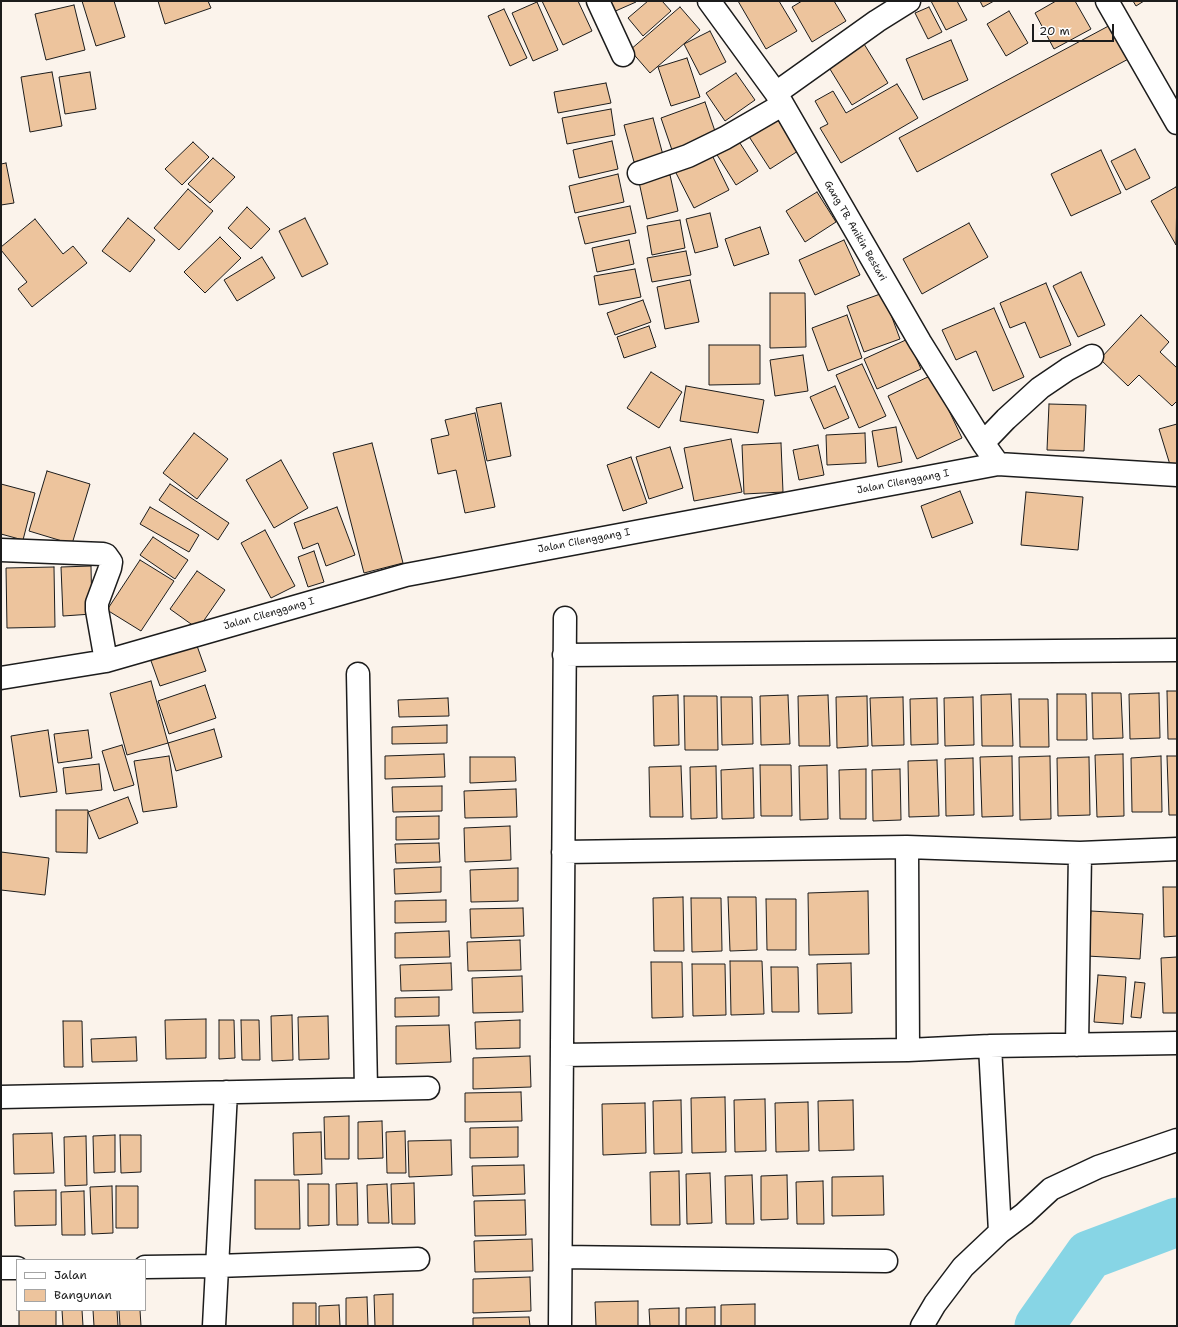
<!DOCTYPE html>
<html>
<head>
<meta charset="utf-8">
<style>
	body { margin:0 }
	#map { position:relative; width:1178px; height:1327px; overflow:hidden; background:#fbf3eb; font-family:"Shantell Sans",sans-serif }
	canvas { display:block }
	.frame { position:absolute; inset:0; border:2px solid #1c1c1c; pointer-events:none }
	.legend { position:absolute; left:16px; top:1259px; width:130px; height:52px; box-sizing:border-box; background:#fff; border:1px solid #a4a4a4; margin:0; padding:5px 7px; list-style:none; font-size:12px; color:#1c1c1c }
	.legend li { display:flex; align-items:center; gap:8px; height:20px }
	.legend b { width:20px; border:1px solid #a4a4a4 }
	.scale { position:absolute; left:1032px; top:24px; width:82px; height:18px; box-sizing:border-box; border:2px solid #1c1c1c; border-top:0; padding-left:5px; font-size:12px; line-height:14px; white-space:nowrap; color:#1c1c1c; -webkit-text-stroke:3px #fff; paint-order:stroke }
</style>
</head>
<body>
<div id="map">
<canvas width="1178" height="1327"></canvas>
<div class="frame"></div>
<ul class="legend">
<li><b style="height:5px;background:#fff"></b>Jalan</li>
<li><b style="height:11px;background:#edc49d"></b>Bangunan</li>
</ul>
<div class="scale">20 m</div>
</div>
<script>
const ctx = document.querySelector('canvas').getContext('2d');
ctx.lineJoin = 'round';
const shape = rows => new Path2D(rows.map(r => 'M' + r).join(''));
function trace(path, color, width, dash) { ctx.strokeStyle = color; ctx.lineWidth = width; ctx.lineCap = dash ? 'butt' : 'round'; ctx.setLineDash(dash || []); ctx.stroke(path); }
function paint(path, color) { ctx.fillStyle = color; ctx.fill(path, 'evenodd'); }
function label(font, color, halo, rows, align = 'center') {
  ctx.font = font + ' "Shantell Sans",sans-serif'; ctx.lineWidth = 3; ctx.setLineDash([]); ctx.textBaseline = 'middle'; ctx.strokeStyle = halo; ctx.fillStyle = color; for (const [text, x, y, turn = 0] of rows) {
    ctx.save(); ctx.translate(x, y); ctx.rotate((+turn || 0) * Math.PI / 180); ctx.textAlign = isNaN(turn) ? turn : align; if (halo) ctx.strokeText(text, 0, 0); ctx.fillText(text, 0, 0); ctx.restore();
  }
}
trace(shape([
	[1039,1326,1089,1255,1177,1222]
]), '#87d5e5', 49);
const building = shape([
	[82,1,114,1,125,37,96,46,82,1],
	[158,1,208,1,211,8,165,24,158,1],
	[542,1,578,1,592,31,563,45,542,1],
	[606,1,635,1,636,2,611,13,606,1],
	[648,1,662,1,671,11,643,36,628,18,648,1],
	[738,1,779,1,797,31,766,49,738,1],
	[802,1,834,1,846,21,812,42,792,7,802,1],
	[931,1,957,1,967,20,946,30,931,1],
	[980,1,994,1,983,7,980,1],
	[1056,1,1075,1,1091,29,1054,49,1035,13,1056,1],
	[1133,1,1144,1,1136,6,1133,1],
	[537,2,558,50,533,61,512,13,537,2],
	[74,5,85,50,46,60,35,14,74,5],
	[680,7,700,30,650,73,630,50,680,7],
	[929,7,942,32,928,39,915,13,929,7],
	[504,9,527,58,510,66,488,16,504,9],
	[1009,11,1028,43,1006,56,987,24,1009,11],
	[1116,22,1134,56,917,172,899,138,1116,22],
	[710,31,726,62,700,75,684,44,710,31],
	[861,39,888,83,852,105,825,61,861,39],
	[951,40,968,80,923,100,906,59,951,40],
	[687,58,700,97,671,106,658,67,687,58],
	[52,72,62,126,30,132,21,77,52,72],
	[90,72,96,109,65,114,59,77,90,72],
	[736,73,755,100,725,121,706,93,736,73],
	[606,83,611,103,558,113,554,92,606,83],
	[897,84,918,118,841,163,820,128,828,124,815,101,833,91,846,113,897,84],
	[705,102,717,137,673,153,661,118,705,102],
	[611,109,615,135,567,144,562,118,611,109],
	[776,117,798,151,770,169,748,135,776,117],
	[653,118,663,155,634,162,624,125,653,118],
	[736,137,758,171,736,185,714,150,736,137],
	[612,141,618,169,579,178,573,150,612,141],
	[193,142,209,157,182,185,165,169,193,142],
	[1135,149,1150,178,1126,190,1111,161,1135,149],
	[1101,150,1121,193,1071,216,1051,174,1101,150],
	[711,153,729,190,694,208,675,171,711,153],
	[213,158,235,177,210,203,188,184,213,158],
	[6,163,14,203,1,205,1,164,6,163],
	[618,174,624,202,575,213,569,186,618,174],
	[670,175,678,211,647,219,639,182,670,175],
	[1176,187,1177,190,1176,245,1151,201,1176,187],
	[188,189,213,211,179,250,154,228,188,189],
	[817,192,836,222,805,242,786,211,817,192],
	[630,206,636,233,585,244,578,217,630,206],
	[247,207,270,229,251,249,228,228,247,207],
	[710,213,718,247,695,253,686,219,710,213],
	[128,218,155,240,130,272,102,251,128,218],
	[305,218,328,264,302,277,279,231,305,218],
	[35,219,63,254,73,246,87,263,32,307,18,289,27,282,1,250,1,247,35,219],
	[680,220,685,248,652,255,647,226,680,220],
	[969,223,988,257,922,294,903,259,969,223],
	[760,227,769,254,734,266,725,239,760,227],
	[220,237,241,258,205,293,184,272,220,237],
	[629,240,634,264,597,272,592,248,629,240],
	[844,240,860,275,815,295,799,260,844,240],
	[686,251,691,275,652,282,647,258,686,251],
	[262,257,275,278,237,301,224,280,262,257],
	[635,269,641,297,599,305,594,276,635,269],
	[1081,272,1105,325,1078,337,1053,286,1081,272],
	[690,280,699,322,665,329,657,287,690,280],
	[1046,283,1071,345,1040,358,1025,322,1010,328,1000,303,1046,283],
	[770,293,805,293,806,347,770,348,770,293],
	[883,293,900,339,864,352,847,306,883,293],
	[643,300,651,322,615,335,607,313,643,300],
	[994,308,1024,377,993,391,976,351,956,360,942,330,994,308],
	[847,315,862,358,828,371,812,328,847,315],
	[1141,315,1169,342,1160,352,1177,368,1177,401,1172,406,1139,375,1128,386,1100,359,1141,315],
	[649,326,656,347,624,358,617,337,649,326],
	[908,339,921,369,877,389,864,359,908,339],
	[709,345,760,345,760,384,709,385,709,345],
	[803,355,808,391,775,396,770,360,803,355],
	[862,364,886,416,859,428,836,375,862,364],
	[651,372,682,392,659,428,627,408,651,372],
	[932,375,962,438,917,459,888,396,932,375],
	[686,386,764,400,758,433,680,421,686,386],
	[835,386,849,418,824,429,810,397,835,386],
	[501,403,511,456,487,461,476,408,501,403],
	[1049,404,1086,405,1084,451,1047,450,1049,404],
	[475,413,495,507,465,513,456,470,438,474,431,439,449,435,445,420,475,413],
	[1177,424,1177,466,1171,468,1159,429,1177,424],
	[896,427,902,462,878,467,872,431,896,427],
	[194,433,228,459,197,499,163,473,194,433],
	[865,433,866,463,827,465,826,435,865,433],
	[731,439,742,492,694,501,684,448,731,439],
	[372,443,403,563,364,573,333,453,372,443],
	[781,443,783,492,744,494,742,445,781,443],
	[818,445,824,475,799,480,793,450,818,445],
	[670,447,683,488,649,499,636,457,670,447],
	[631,457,647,503,623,511,607,465,631,457],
	[281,460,308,508,274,528,246,480,281,460],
	[47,471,90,484,72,544,29,531,47,471],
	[1,484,35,493,23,540,1,534,1,484],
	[170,484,229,523,218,540,159,500,170,484],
	[960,491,973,523,932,538,921,506,960,491],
	[1026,492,1083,497,1078,550,1021,545,1026,492],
	[150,507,199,535,189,552,140,524,150,507],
	[337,507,355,555,326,566,318,543,303,549,294,523,337,507],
	[265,530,295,586,271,598,241,543,265,530],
	[153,537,188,560,175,579,140,555,153,537],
	[314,551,324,582,308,587,298,557,314,551],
	[140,560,174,581,141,631,107,610,140,560],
	[91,566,92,614,63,616,61,567,91,566],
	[54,567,55,627,7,628,6,568,54,567],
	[197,571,225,590,198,629,170,609,197,571],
	[196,643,206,671,160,686,150,658,196,643],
	[151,681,168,743,127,755,110,693,151,681],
	[205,685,216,718,169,734,158,701,205,685],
	[1167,691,1177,691,1177,739,1168,739,1167,691],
	[1092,693,1121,693,1123,738,1093,739,1092,693],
	[1159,693,1160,738,1130,739,1129,694,1159,693],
	[1011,694,1013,746,982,746,981,695,1011,694],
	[1057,694,1086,694,1087,740,1057,740,1057,694],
	[678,695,679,745,654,746,653,696,678,695],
	[788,695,790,744,761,745,760,696,788,695],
	[828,695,830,746,799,746,798,696,828,695],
	[684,696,717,696,718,750,685,750,684,696],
	[867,696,868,746,837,748,836,697,867,696],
	[721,697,752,697,753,744,722,745,721,697],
	[903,697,904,745,872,746,870,698,903,697],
	[973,697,974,745,945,746,944,698,973,697],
	[448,698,449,716,399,717,398,700,448,698],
	[937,698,938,744,911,745,910,699,937,698],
	[1019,699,1048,699,1049,747,1020,747,1019,699],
	[447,725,447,743,392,744,392,727,447,725],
	[214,729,222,757,176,771,168,743,214,729],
	[48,730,57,792,20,797,11,736,48,730],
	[88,730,92,758,58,763,54,734,88,730],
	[122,745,134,785,114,791,102,751,122,745],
	[444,754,445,777,385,779,385,756,444,754],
	[1123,754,1124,816,1097,817,1095,755,1123,754],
	[169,756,177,807,143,812,134,761,169,756],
	[1012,756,1013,816,982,817,980,757,1012,756],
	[1050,756,1051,819,1020,820,1019,757,1050,756],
	[1161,756,1162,812,1132,812,1131,758,1161,756],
	[1167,756,1177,756,1177,815,1169,815,1167,756],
	[470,757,515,757,516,781,470,783,470,757],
	[1089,757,1090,815,1058,816,1057,758,1089,757],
	[973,758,974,815,946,816,945,759,973,758],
	[937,760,939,816,909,817,908,761,937,760],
	[99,764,102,790,66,794,63,768,99,764],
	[760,765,791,765,792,816,761,816,760,765],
	[827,765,828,819,800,820,799,766,827,765],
	[681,766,683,817,650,817,649,767,681,766],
	[716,766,717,818,691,819,690,767,716,766],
	[753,768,754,818,722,819,721,770,753,768],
	[866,769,866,819,840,819,839,770,866,769],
	[900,769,901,820,873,821,872,770,900,769],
	[442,786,442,811,393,812,392,787,442,786],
	[516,789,517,817,465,818,464,791,516,789],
	[128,797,138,823,99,839,88,812,128,797],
	[56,810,88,810,87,853,56,852,56,810],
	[439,816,439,839,396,840,396,817,439,816],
	[510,826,511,860,465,862,464,828,510,826],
	[439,843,440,862,396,863,395,844,439,843],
	[1,852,49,858,45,895,1,890,1,852],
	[441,867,441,892,395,894,394,869,441,867],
	[518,868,518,901,471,902,470,870,518,868],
	[1163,887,1177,887,1177,936,1164,937,1163,887],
	[868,891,869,954,809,955,808,893,868,891],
	[683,897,684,951,654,951,653,898,683,897],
	[728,897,756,897,757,950,730,951,728,897],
	[691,898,721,898,722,951,692,952,691,898],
	[766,899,796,899,796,950,767,950,766,899],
	[446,900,446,922,395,923,395,901,446,900],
	[523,908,524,936,471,938,470,909,523,908],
	[1091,911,1143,914,1140,959,1087,956,1091,911],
	[449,931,450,957,395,958,395,933,449,931],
	[520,940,521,970,468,971,467,942,520,940],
	[1177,957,1177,1013,1163,1013,1161,958,1177,957],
	[730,961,762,961,764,1014,731,1015,730,961],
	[651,962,682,962,683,1017,652,1018,651,962],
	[451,963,452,990,401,991,400,965,451,963],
	[851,963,852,1013,818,1014,817,964,851,963],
	[692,964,725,964,726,1015,693,1016,692,964],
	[771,967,798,967,799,1012,772,1012,771,967],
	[1098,975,1126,977,1123,1024,1094,1022,1098,975],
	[522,976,523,1012,473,1013,472,978,522,976],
	[1135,982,1145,983,1141,1018,1131,1017,1135,982],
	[439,997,439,1016,395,1017,395,998,439,997],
	[292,1015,293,1060,272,1061,271,1016,292,1015],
	[328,1016,329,1059,299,1060,298,1017,328,1016],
	[206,1019,206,1058,166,1059,165,1020,206,1019],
	[219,1020,234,1020,235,1058,219,1059,219,1020],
	[241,1020,259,1020,260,1060,242,1060,241,1020],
	[520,1020,520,1048,476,1049,475,1022,520,1020],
	[63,1021,82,1021,83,1067,64,1067,63,1021],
	[449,1025,451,1062,396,1064,396,1026,449,1025],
	[136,1037,137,1061,92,1062,91,1039,136,1037],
	[530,1056,531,1087,473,1089,473,1058,530,1056],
	[521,1092,522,1121,465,1122,465,1093,521,1092],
	[725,1097,726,1152,692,1153,691,1098,725,1097],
	[765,1099,766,1151,735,1152,734,1100,765,1099],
	[681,1100,682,1153,654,1154,653,1101,681,1100],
	[853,1100,854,1150,819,1151,818,1101,853,1100],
	[808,1102,809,1151,776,1152,775,1103,808,1102],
	[645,1103,646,1153,603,1155,602,1104,645,1103],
	[349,1116,349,1159,325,1159,324,1117,349,1116],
	[382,1121,383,1158,358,1159,358,1122,382,1121],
	[518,1127,518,1157,470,1158,470,1128,518,1127],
	[405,1131,406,1173,387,1173,386,1132,405,1131],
	[321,1132,322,1174,294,1175,293,1133,321,1132],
	[52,1133,54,1173,14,1174,13,1134,52,1133],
	[115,1135,115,1172,94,1173,93,1136,115,1135],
	[120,1135,141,1135,141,1172,121,1173,120,1135],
	[86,1136,87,1185,65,1186,64,1137,86,1136],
	[451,1140,452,1175,409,1177,408,1141,451,1140],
	[524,1165,525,1194,473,1196,472,1166,524,1165],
	[679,1171,680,1225,651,1225,650,1172,679,1171],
	[710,1173,712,1223,687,1224,686,1174,710,1173],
	[752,1175,754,1224,726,1224,725,1176,752,1175],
	[787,1175,788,1219,761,1220,761,1176,787,1175],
	[883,1176,884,1215,832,1216,832,1177,883,1176],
	[255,1180,299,1180,300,1229,255,1229,255,1180],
	[823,1181,824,1224,797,1224,796,1182,823,1181],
	[357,1183,358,1225,337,1225,336,1184,357,1183],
	[414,1183,415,1224,392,1224,391,1184,414,1183],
	[308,1184,329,1184,329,1225,308,1226,308,1184],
	[387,1184,389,1223,368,1223,367,1185,387,1184],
	[112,1186,113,1233,92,1234,90,1187,112,1186],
	[116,1186,138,1186,138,1228,116,1228,116,1186],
	[56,1190,56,1225,15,1226,14,1191,56,1190],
	[84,1191,85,1235,62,1235,61,1192,84,1191],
	[525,1200,526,1235,475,1236,474,1201,525,1200],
	[532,1239,533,1271,475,1272,474,1241,532,1239],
	[530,1277,531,1311,473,1313,473,1279,530,1277],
	[393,1294,393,1326,375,1326,374,1295,393,1294],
	[367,1297,368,1326,346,1326,346,1298,367,1297],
	[638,1301,638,1326,596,1326,595,1302,638,1301],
	[293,1303,316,1303,316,1326,293,1326,293,1303],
	[755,1304,755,1326,721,1326,721,1305,755,1304],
	[339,1305,340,1326,319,1326,319,1306,339,1305],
	[715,1307,715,1326,686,1326,686,1308,715,1307],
	[679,1308,679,1326,650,1326,649,1309,679,1308],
	[19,1310,56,1310,56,1326,19,1326,19,1310],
	[62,1310,82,1310,83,1326,63,1326,62,1310],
	[93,1310,117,1310,118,1326,94,1326,93,1310],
	[119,1310,140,1310,141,1326,120,1326,119,1310],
	[529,1317,530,1326,473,1326,473,1318,529,1317]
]);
paint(building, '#edc49d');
trace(building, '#1c1c1c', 1);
const minor = shape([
	[598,1,623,55],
	[709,1,776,93,920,342,983,443,998,464],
	[1107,1,1177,123],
	[776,93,877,21,909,1],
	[639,173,688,156,725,138,782,105],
	[983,443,1006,419,1040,388,1068,369,1092,356],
	[1,550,103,554,106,555,111,562,110,568,97,603,97,610,106,661],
	[564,655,1177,650],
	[358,674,366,1089],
	[1,678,106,661,406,575,998,464,1177,475],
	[907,847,908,1050],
	[563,852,907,847,1080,853,1177,849],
	[1077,1045,1080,853],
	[990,1046,1000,1232],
	[562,1055,908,1050,990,1046,1177,1043],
	[1,1097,428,1088],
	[561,1257,886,1261],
	[145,1267,217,1266,418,1259],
	[1,1268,17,1268],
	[214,1326,226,1092],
	[560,1326,565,618],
	[922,1326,935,1304,963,1267,1000,1232,1024,1214,1051,1189,1098,1167,1177,1140]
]);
trace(minor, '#1c1c1c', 25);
trace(minor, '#fff', 22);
label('10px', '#1c1c1c', '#fff', [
	["Gang TB. Anikin Bestari",855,231,60],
	["Jalan Cilenggang I",903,482,-11],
	["Jalan Cilenggang I",584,541,-11],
	["Jalan Cilenggang I",269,614,-16]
]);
</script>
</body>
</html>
